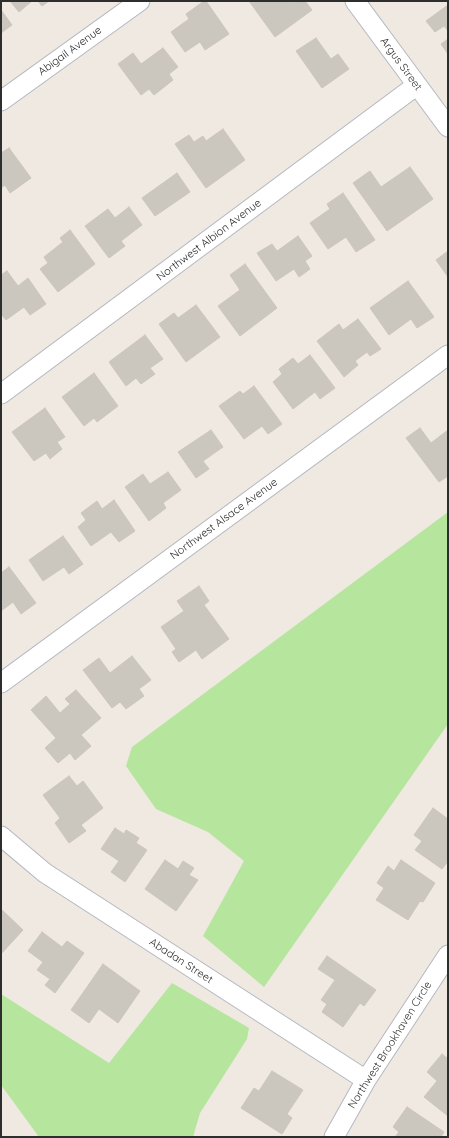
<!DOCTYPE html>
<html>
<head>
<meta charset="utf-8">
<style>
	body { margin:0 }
	#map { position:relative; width:449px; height:1138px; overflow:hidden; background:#efe9e1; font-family:Quicksand,sans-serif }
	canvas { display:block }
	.frame { position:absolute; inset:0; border:2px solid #2e2e2e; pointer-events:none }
</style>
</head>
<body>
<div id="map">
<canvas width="449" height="1138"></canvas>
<div class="frame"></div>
</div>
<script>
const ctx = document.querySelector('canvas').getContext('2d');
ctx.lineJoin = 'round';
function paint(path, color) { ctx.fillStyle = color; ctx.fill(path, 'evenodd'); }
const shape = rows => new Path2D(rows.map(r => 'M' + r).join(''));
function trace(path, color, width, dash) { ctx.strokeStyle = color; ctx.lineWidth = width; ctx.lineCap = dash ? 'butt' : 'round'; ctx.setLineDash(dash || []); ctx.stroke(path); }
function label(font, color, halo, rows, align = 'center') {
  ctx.font = font + ' Quicksand,sans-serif'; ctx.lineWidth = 3; ctx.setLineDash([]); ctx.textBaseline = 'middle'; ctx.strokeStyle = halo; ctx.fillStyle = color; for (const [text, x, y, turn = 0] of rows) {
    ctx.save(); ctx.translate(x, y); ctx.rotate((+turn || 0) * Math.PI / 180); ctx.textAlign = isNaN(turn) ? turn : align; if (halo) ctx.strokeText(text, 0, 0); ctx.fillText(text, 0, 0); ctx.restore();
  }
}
paint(shape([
	[448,512,448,724,264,987,203,936,244,861,208,832,156,809,126,766,132,747],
	[172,983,249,1028,247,1039,200,1113,193,1137,39,1137,1,1085,1,994,109,1063]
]), '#b6e59e');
const building = shape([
	[10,1,32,1,19,12,10,1],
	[38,1,49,1,42,6,38,1],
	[204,1,206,1,229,34,205,50,200,42,185,52,171,32,189,19,186,14,204,1],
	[249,1,286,1,288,3,291,1,305,1,312,10,275,37,249,1],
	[448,5,448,31,444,26,435,32,426,21,448,5],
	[1,10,12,25,1,33,1,10],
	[316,38,331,59,338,54,349,69,322,88,296,51,316,38],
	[448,39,448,54,441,44,448,39],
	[163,48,178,67,169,74,173,80,154,95,149,89,141,95,118,64,133,53,141,64,163,48],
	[223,129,245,160,206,188,175,144,189,135,194,142,203,136,206,141,223,129],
	[9,148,31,178,10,193,5,185,1,188,1,153,9,148],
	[410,167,433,199,387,231,353,183,370,171,381,187,410,167],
	[177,173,190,192,155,216,142,198,177,173],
	[343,193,375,240,356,252,346,237,328,249,310,223,330,209,327,204,343,193],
	[129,207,142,225,121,241,125,246,109,258,85,226,108,209,115,218,129,207],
	[70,230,95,264,58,292,40,269,48,263,44,257,63,242,60,238,70,230],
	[298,236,312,256,305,261,310,269,299,277,294,269,276,281,257,253,272,244,277,251,298,236],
	[448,251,448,277,436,260,448,251],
	[245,264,277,308,240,336,218,306,240,290,230,275,245,264],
	[7,271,18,286,28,278,46,304,30,315,24,307,6,320,1,314,1,275,7,271],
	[408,281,434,317,417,328,411,319,389,335,370,308,408,281],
	[196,305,220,337,186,362,159,324,174,313,178,318,196,305],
	[358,319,381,349,370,356,367,352,355,361,358,365,344,377,317,341,339,324,343,330,358,319],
	[145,335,163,359,150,368,155,374,141,384,136,378,126,386,109,362,145,335],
	[310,355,335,388,320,399,315,392,293,409,273,382,282,374,279,369,293,358,298,364,310,355],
	[94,373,118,406,97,422,94,418,84,426,62,397,94,373],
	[254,386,282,424,268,434,262,426,244,439,219,406,240,391,243,394,254,386],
	[45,408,65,437,57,442,62,449,50,459,46,453,34,461,12,432,45,408],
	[420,428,431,443,448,430,448,476,439,482,406,438,420,428],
	[211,430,223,447,203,461,209,469,196,478,178,452,211,430],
	[168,472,181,490,163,503,166,508,149,521,125,487,143,474,150,484,168,472],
	[114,500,135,531,119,542,111,532,91,546,78,527,86,520,81,513,97,501,102,509,114,500],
	[63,536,83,564,69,574,64,567,43,581,29,560,63,536],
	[9,567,36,603,21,614,13,602,1,611,1,573,9,567],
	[199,586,209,601,204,605,229,639,202,659,196,650,179,662,172,652,176,649,161,627,184,611,177,601,199,586],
	[132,656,151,680,139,689,144,696,126,709,120,702,112,708,83,670,99,658,110,673,132,656],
	[76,690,101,718,81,735,91,746,75,760,70,753,58,763,45,748,56,738,31,710,46,696,60,713,70,704,65,699,76,690],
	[69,776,77,786,83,781,103,808,81,825,86,831,69,843,55,823,60,818,43,795,69,776],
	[433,808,448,819,448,861,442,869,415,850,422,841,414,835,433,808],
	[115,828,124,834,126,830,139,838,136,843,147,850,125,882,111,872,119,861,101,849,115,828],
	[165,860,178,869,183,861,194,868,189,875,198,880,176,911,145,889,165,860],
	[401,860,435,883,423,902,420,901,408,920,376,900,384,888,377,883,388,866,394,871,401,860],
	[1,909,23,930,1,954,1,909],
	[42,932,62,947,67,941,84,953,55,993,45,985,50,979,37,970,43,962,28,951,42,932],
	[327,956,376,990,364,1006,360,1003,343,1027,322,1012,327,1004,321,1000,335,980,318,969,327,956],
	[103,964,140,991,118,1023,99,1009,89,1023,71,1010,103,964],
	[442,1054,448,1059,448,1116,424,1097,437,1081,427,1072,442,1054],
	[272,1071,303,1090,287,1114,292,1118,282,1134,241,1108,254,1088,259,1091,272,1071],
	[407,1107,444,1132,441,1137,395,1137,399,1132,393,1127,407,1107]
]);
paint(building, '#cbc7bf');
trace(building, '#cbc5ba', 1);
const minor = shape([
	[355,1,448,127],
	[1,101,140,1],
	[1,394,417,85],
	[1,683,448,355],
	[1,836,45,873,366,1080],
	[334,1137,366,1080,448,955]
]);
trace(minor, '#b4b7c1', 21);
trace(minor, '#fff', 19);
label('11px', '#2e2e2e', '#fff', [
	["Abigail Avenue",70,51,-36],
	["Argus Street",401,64,54],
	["Northwest Albion Avenue",209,240,-37],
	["Northwest Alsace Avenue",224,519,-36],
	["Abadan Street",181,961,33],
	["Northwest Brookhaven Circle",390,1045,-58]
]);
</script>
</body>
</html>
